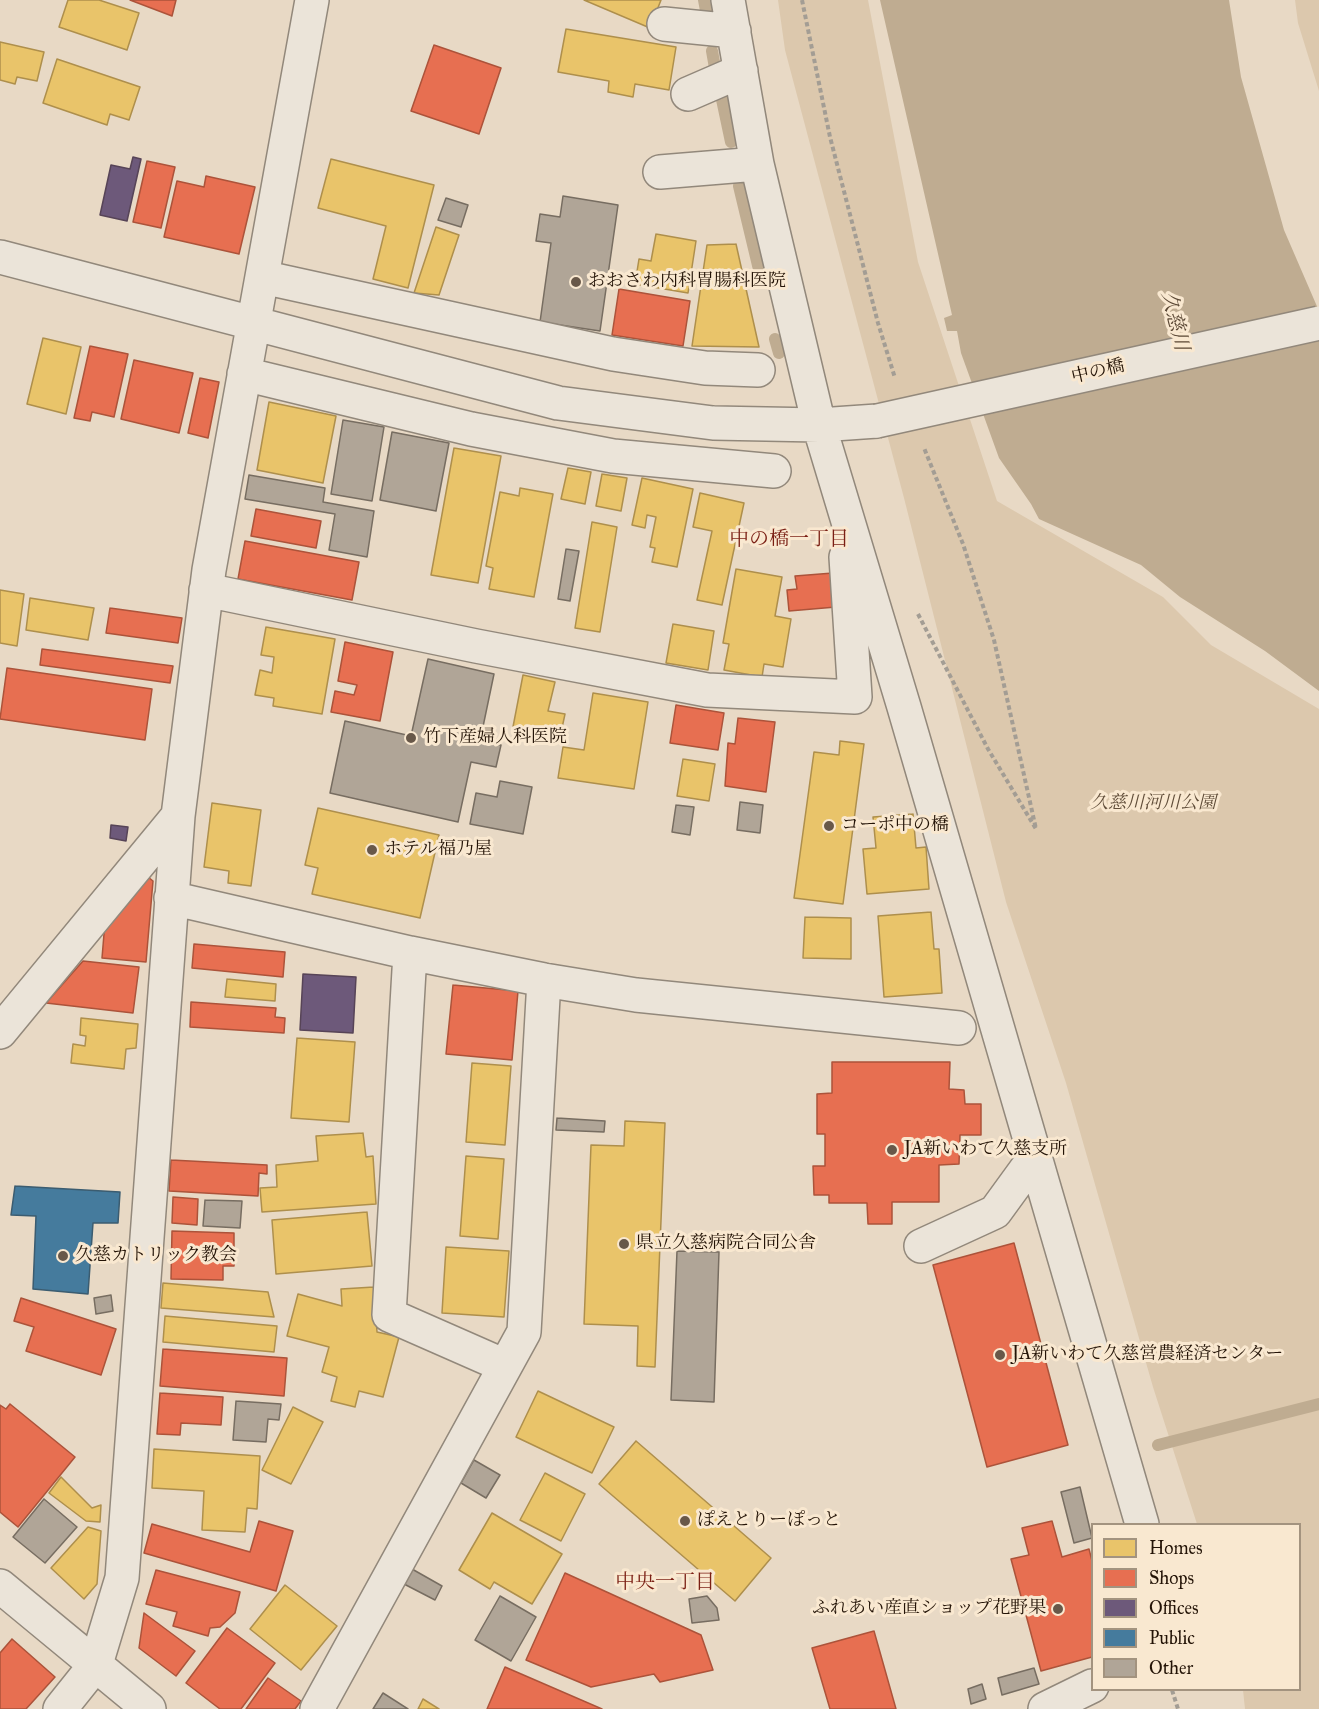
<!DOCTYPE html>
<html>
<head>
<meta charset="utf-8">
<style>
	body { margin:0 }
	#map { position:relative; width:1319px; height:1709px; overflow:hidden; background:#e8d9c5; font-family:"IM FELL Great Primer",serif }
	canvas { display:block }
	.legend { position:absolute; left:1091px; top:1523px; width:210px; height:168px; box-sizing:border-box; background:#f9e8d0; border:2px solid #a3937f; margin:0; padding:8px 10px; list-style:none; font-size:18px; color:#231306 }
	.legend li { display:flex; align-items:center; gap:12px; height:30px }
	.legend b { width:30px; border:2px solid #a3937f }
</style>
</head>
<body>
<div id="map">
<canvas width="1319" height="1709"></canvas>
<ul class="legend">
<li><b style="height:16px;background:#e9c46a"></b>Homes</li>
<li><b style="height:16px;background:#e76f51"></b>Shops</li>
<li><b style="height:16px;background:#6d597a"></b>Offices</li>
<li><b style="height:16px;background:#457b9d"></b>Public</li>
<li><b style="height:16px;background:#b0a597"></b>Other</li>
</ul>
</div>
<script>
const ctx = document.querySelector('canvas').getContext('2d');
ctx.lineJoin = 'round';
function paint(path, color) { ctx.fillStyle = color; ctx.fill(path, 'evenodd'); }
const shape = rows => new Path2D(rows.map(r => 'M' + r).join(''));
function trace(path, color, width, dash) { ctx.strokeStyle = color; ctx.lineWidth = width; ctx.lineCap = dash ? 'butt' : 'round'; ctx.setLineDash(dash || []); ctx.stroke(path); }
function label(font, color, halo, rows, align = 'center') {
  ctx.font = font + ' "IM FELL Great Primer","Noto Serif JP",serif'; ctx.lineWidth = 6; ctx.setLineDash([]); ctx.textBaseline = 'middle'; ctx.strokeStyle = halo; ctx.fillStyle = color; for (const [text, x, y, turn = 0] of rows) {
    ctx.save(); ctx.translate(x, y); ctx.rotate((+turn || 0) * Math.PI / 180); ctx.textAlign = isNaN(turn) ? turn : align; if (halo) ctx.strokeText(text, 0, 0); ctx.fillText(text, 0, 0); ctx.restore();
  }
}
paint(shape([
	[778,0,868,0,918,262,997,501,1163,597,1211,645,1319,709,1319,1709,1245,1709,1243,1690,1300,1690,1300,1524,1197,1524,1153,1387,1066,1083,1006,902,904,498,785,50],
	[1295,0,1319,0,1319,91,1298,23]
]), '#dcc8ad');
paint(shape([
	[880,0,1229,0,1241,77,1284,230,1319,311,1319,691,1265,651,1180,597,1141,565,1039,519,1031,504,999,458,961,353,957,331,947,331,944,318,952,315]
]), '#bfac91');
const homes = shape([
	[68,0,99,0,139,13,127,50,59,27,68,0],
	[584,0,661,0,650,28,584,0],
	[566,29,676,47,669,90,635,84,633,97,608,92,609,81,558,72,566,29],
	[0,42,44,52,37,81,17,77,15,84,0,80,0,42],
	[57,59,140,87,129,120,110,114,107,125,43,103,57,59],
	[331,159,434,185,408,288,373,279,386,226,318,208,331,159],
	[436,227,459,235,439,295,414,293,436,227],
	[656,234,696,241,688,293,635,284,639,259,651,261,656,234],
	[736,244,759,347,692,346,707,245,736,244],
	[43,338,81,347,66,414,27,404,43,338],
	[269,402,336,416,323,483,257,470,269,402],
	[454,448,501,456,478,583,431,575,454,448],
	[568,468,591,472,585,504,561,499,568,468],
	[602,474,627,478,621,511,596,506,602,474],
	[642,478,693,489,677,567,652,562,655,548,650,547,656,517,647,515,645,528,632,525,642,478],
	[520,488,553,494,534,597,489,589,493,568,486,566,500,492,519,496,520,488],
	[700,493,744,503,722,605,697,600,712,531,693,527,700,493],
	[592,522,617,527,600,632,575,628,592,522],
	[736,569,782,577,775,616,791,619,783,667,764,664,762,677,724,670,729,644,723,643,736,569],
	[0,590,24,594,17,646,0,643,0,590],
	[30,598,94,608,88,640,26,630,30,598],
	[673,624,714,631,708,670,666,663,673,624],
	[266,627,335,639,322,714,273,706,274,698,255,695,260,670,272,673,274,657,261,655,266,627],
	[523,675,555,682,548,711,565,714,559,742,512,732,523,675],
	[593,693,648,702,634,789,558,778,563,747,584,750,593,693],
	[840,741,864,744,843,904,794,898,814,752,839,755,840,741],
	[683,759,715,764,709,801,677,796,683,759],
	[212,803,261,810,251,886,228,883,229,871,204,867,212,803],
	[318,808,439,835,420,918,312,894,318,868,305,865,318,808],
	[913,814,916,848,926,847,929,889,867,894,863,849,876,848,873,817,913,814],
	[931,912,934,949,939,949,942,993,884,997,878,916,931,912],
	[805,917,851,918,851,959,803,958,805,917],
	[227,979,276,984,275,1001,225,997,227,979],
	[81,1018,138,1024,136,1048,126,1049,124,1069,71,1063,73,1044,85,1046,86,1036,80,1035,81,1018],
	[297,1038,355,1042,349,1122,291,1118,297,1038],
	[472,1063,511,1066,505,1145,466,1142,472,1063],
	[625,1121,665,1123,655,1367,637,1366,638,1326,584,1324,591,1145,624,1146,625,1121],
	[363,1133,366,1157,373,1156,376,1204,262,1212,260,1188,277,1187,276,1165,318,1161,316,1136,363,1133],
	[466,1156,504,1159,498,1239,460,1236,466,1156],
	[367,1212,372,1266,276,1274,272,1220,367,1212],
	[446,1247,509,1251,504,1317,442,1313,446,1247],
	[163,1283,268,1292,274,1317,161,1308,163,1283],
	[374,1287,377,1332,399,1337,383,1397,359,1391,355,1407,331,1401,337,1377,322,1372,329,1347,287,1336,298,1294,342,1306,341,1289,374,1287],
	[165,1316,277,1326,274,1352,163,1342,165,1316],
	[538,1391,614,1427,592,1473,516,1437,538,1391],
	[293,1407,323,1422,291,1484,262,1470,293,1407],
	[636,1441,771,1558,735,1601,599,1484,636,1441],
	[154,1449,260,1456,257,1509,247,1508,245,1532,202,1530,204,1491,152,1488,154,1449],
	[545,1473,585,1494,561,1541,520,1520,545,1473],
	[61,1477,92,1508,101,1505,100,1522,86,1521,49,1493,61,1477],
	[492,1513,562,1554,532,1604,494,1582,490,1589,459,1570,492,1513],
	[88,1527,101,1531,97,1584,84,1599,51,1568,88,1527],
	[285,1585,337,1626,301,1670,250,1629,285,1585],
	[423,1699,439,1709,418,1709,423,1699]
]);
paint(homes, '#e9c46a');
trace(homes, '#ae8f4c', 1.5);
const shops = shape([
	[130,0,176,0,172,16,130,0],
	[434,45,501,68,479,134,411,111,434,45],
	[147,161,175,167,161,228,133,222,147,161],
	[206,176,255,187,239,254,164,237,177,181,204,187,206,176],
	[619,289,690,301,683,346,612,335,619,289],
	[90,346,128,354,114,417,92,412,90,421,74,418,90,346],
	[134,360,193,373,179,433,121,419,134,360],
	[200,378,219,382,208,438,188,433,200,378],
	[256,509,321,521,316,548,251,536,256,509],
	[245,541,359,562,352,600,238,579,245,541],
	[833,573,836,607,789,611,787,590,797,589,795,576,833,573],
	[110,608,182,618,178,643,106,633,110,608],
	[345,642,393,652,380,721,331,712,335,691,354,695,357,685,338,681,345,642],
	[42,649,173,666,170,683,40,665,42,649],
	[7,668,152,689,145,740,0,719,7,668],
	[676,705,724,713,718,750,670,743,676,705],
	[738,718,775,722,766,792,725,786,728,743,735,744,738,718],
	[143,873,153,881,146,962,102,958,105,922,143,873],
	[194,944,285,952,283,977,192,968,194,944],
	[83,961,139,967,133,1013,46,1003,83,961],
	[453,985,518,991,512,1060,446,1054,453,985],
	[191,1002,276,1008,275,1017,285,1018,284,1033,190,1027,191,1002],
	[832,1062,950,1062,949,1089,964,1090,965,1104,981,1104,981,1135,960,1135,959,1164,939,1165,939,1202,892,1202,892,1224,868,1224,867,1203,829,1203,829,1195,814,1195,813,1166,825,1166,825,1134,817,1134,817,1094,832,1093,832,1062],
	[171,1160,267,1165,267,1174,259,1173,258,1196,169,1191,171,1160],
	[173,1197,198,1199,197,1225,172,1223,173,1197],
	[172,1231,234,1233,234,1266,223,1266,223,1280,171,1279,172,1231],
	[1014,1243,1068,1445,987,1467,933,1265,1014,1243],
	[21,1298,116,1329,101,1375,26,1351,34,1327,14,1321,21,1298],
	[163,1349,287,1358,284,1396,160,1386,163,1349],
	[160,1393,223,1397,221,1425,181,1423,180,1435,157,1434,160,1393],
	[10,1404,75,1457,18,1527,0,1512,0,1405,6,1409,10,1404],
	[259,1521,293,1531,276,1591,144,1553,152,1524,250,1552,259,1521],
	[1052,1521,1062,1557,1089,1549,1092,1561,1092,1657,1041,1671,1011,1559,1029,1555,1022,1528,1052,1521],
	[156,1570,240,1592,235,1613,220,1627,210,1628,208,1636,173,1626,177,1612,146,1604,156,1570],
	[565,1573,701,1635,713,1670,660,1682,654,1674,591,1687,526,1660,565,1573],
	[144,1613,195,1651,176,1676,139,1648,144,1613],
	[227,1628,275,1663,241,1709,220,1709,186,1683,227,1628],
	[874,1631,896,1709,830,1709,812,1648,874,1631],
	[12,1639,55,1677,26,1709,0,1709,0,1653,12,1639],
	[505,1667,602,1709,487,1709,505,1667],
	[268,1678,301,1701,295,1709,246,1709,268,1678]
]);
paint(shops, '#e76f51');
trace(shops, '#ac533a', 1.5);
const offices = shape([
	[133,157,141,159,127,221,100,215,111,165,130,169,133,157],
	[111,825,128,827,126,841,110,838,111,825],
	[303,974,356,977,353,1033,300,1030,303,974]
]);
paint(offices, '#6d597a');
trace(offices, '#574457', 1.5);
const public = shape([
	[15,1186,120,1192,118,1223,93,1223,88,1294,33,1289,36,1216,11,1215,15,1186]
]);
paint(public, '#457b9d');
trace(public, '#3b5c70', 1.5);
trace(shape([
	[704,0,707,16],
	[712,51,715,68],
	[720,90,731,142],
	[739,186,762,282],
	[775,339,779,353],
	[1158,1445,1319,1404]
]), '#bfac91', 12);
const building = shape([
	[563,196,618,205,600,331,540,322,551,243,536,241,540,214,560,217,563,196],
	[446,198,468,205,461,227,438,220,446,198],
	[343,420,384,427,372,501,331,494,343,420],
	[392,432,449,443,436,511,380,500,392,432],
	[249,475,325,488,323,502,374,511,367,557,329,550,335,514,245,499,249,475],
	[566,549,579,551,570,601,558,599,566,549],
	[428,659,494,674,480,741,501,745,496,767,471,762,458,822,330,793,345,721,411,736,428,659],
	[500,781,532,787,523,834,470,824,476,793,497,797,500,781],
	[740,802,763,805,760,833,737,830,740,802],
	[676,805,694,807,690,835,672,832,676,805],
	[557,1118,605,1121,604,1132,556,1130,557,1118],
	[205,1200,242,1201,240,1228,203,1226,205,1200],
	[677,1251,719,1252,714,1402,671,1400,677,1251],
	[111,1295,113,1311,96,1314,94,1298,111,1295],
	[236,1401,281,1404,279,1420,268,1419,266,1442,233,1440,236,1401],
	[474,1460,500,1475,486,1498,461,1483,474,1460],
	[1080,1487,1092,1538,1074,1543,1061,1492,1080,1487],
	[44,1499,77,1527,45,1563,13,1537,44,1499],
	[412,1569,442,1586,435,1600,404,1584,412,1569],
	[500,1596,536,1617,511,1661,475,1640,500,1596],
	[707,1596,717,1608,719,1620,692,1623,689,1599,707,1596],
	[1034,1668,1039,1684,1002,1695,998,1678,1034,1668],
	[982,1684,986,1699,971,1704,968,1689,982,1684],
	[383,1693,408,1709,373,1709,383,1693]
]);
paint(building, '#b0a597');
trace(building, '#776d61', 1.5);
const minor = shape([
	[728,0,757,164,819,425,904,707,1142,1524],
	[664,24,734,31],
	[688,94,741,71],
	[660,172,757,164],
	[0,257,558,403,713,423,819,425,877,421],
	[262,277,613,354,705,368,758,370],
	[244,374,471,429,613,456,774,471],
	[206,590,476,646,707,690,855,697,846,557],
	[171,898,410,953,544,980,636,995,959,1028],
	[410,953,389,1315,505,1366],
	[0,1032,178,816],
	[921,1246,995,1212,1035,1157],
	[0,1586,149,1709],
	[60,1709,96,1664,122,1578,178,816,209,570,312,0],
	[317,1709,524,1332,544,980],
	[1045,1709,1092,1686]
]);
trace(minor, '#92887b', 36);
trace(shape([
	[802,0,830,137,878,323,895,378],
	[918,614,988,749,1036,829,994,640,963,544,924,448],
	[1172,1690,1178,1709]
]), '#a39d94', 4, [4.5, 3]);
trace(minor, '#ebe4d9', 33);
const minorBridge = shape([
	[877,421,1319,323]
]);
trace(minorBridge, '#92887b', 36, []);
trace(minorBridge, '#ebe4d9', 33);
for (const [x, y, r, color] of [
	[576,282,6,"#685849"],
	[411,738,6,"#685849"],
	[829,826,6,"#685849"],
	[372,850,6,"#685849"],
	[892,1150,6,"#685849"],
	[624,1244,6,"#685849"],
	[63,1256,6,"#685849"],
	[1000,1355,6,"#685849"],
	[685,1521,6,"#685849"],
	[1058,1609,6,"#685849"]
]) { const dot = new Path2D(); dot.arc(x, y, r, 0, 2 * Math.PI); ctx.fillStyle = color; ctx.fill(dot); trace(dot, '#f9e8d0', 2); }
label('18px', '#231306', '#f9e8d0', [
	["おおさわ内科胃腸科医院",588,282],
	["竹下産婦人科医院",423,738],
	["コーポ中の橋",841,826],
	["ホテル福乃屋",384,850],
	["JA新いわて久慈支所",904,1150],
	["県立久慈病院合同公舎",636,1244],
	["久慈カトリック教会",75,1256],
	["JA新いわて久慈営農経済センター",1012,1355],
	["ぽえとりーぽっと",697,1521],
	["ふれあい産直ショップ花野果",1046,1609,"right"]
], 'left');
label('18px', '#231306', '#f9e8d0', [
	["中の橋",1098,372,-13]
]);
label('italic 18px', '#604d39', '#f9e8d0', [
	["久慈川河川公園",1153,804]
]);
label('italic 20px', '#5b4835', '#f9e8d0', [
	["久慈川",1174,321,76]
]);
label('20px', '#7a1f14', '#f9e8d0', [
	["中の橋一丁目",789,540],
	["中央一丁目",665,1583]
]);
</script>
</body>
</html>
